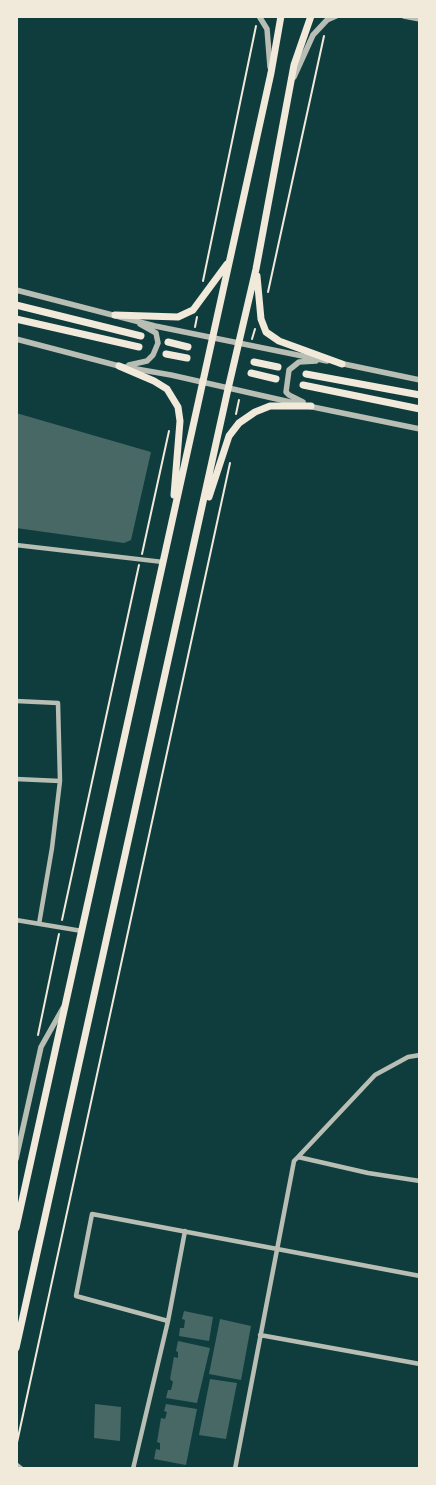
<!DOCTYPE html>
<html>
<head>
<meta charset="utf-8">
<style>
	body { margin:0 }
	#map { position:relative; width:436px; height:1485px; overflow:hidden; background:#0f3d3e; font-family:"DM Sans",sans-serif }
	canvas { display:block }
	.frame { position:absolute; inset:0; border:18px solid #f1e9da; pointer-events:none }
</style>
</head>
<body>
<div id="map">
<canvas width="436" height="1485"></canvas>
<div class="frame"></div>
</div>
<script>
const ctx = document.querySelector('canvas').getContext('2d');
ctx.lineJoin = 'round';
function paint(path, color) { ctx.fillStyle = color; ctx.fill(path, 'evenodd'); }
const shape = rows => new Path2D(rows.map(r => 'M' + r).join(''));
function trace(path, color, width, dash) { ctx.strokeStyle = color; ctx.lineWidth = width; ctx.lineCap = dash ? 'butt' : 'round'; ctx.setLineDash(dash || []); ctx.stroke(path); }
paint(shape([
	[16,413,151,452,131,540,124,543,16,528],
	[184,1311,213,1317,209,1341,179,1336,180,1328,184,1328,185,1320,182,1319],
	[220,1319,251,1326,241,1380,209,1374],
	[178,1341,210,1348,197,1403,166,1398,168,1390,171,1390,173,1382,170,1379,174,1357,178,1358,178,1352,176,1351],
	[210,1379,237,1383,226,1439,199,1435],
	[95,1404,121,1407,120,1441,94,1438],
	[166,1404,197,1409,186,1465,154,1459,156,1449,160,1450,160,1443,157,1442,161,1418,165,1419,167,1412,164,1411]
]), '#486865');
trace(shape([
	[203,281,256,26],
	[268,292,324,36],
	[195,327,197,317],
	[252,339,255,329],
	[236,414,239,400],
	[142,554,169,431],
	[62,920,139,565],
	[38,1035,59,934],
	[16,1447,230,463]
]), '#f1e9da', 2);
trace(shape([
	[16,545,163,562],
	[16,701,58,703,60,781,52,848,39,924],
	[16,779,60,781],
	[16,920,82,931],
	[298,1157,375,1075,408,1057,420,1055],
	[168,1321,185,1231],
	[260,1335,420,1364],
	[133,1469,168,1321,76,1296,92,1214,420,1276],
	[235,1469,294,1161,298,1157,368,1173,420,1181]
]), '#b8beb3', 4.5);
trace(shape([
	[259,16,267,29,270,67],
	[404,16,420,19],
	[294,77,313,35,327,20,336,16],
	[16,290,155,326,327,361],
	[16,339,119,366,171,375,299,404],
	[339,363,420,380],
	[129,365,147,361,153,355,158,343,156,333,140,324],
	[303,402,289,395,286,392,289,370,299,362,316,361],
	[308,406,420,429],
	[16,1159,41,1047,63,1008],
	[16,1465,21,1469]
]), '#b8beb3', 5.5);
trace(shape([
	[257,276,261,319,266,332,279,341,342,364],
	[16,305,141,336],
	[115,315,178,317,193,310,227,264],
	[16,319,139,347],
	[168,342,188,347],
	[166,354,187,358],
	[254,362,278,367],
	[119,366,154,381,167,389,178,407,180,421,174,495],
	[251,373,276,379],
	[306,374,420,395],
	[303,385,420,409],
	[209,497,229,436,239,423,255,412,270,406,311,406],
	[16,1228,271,73,281,16],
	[16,1348,228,389,256,269,294,65,311,16]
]), '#f1e9da', 7);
</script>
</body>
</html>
